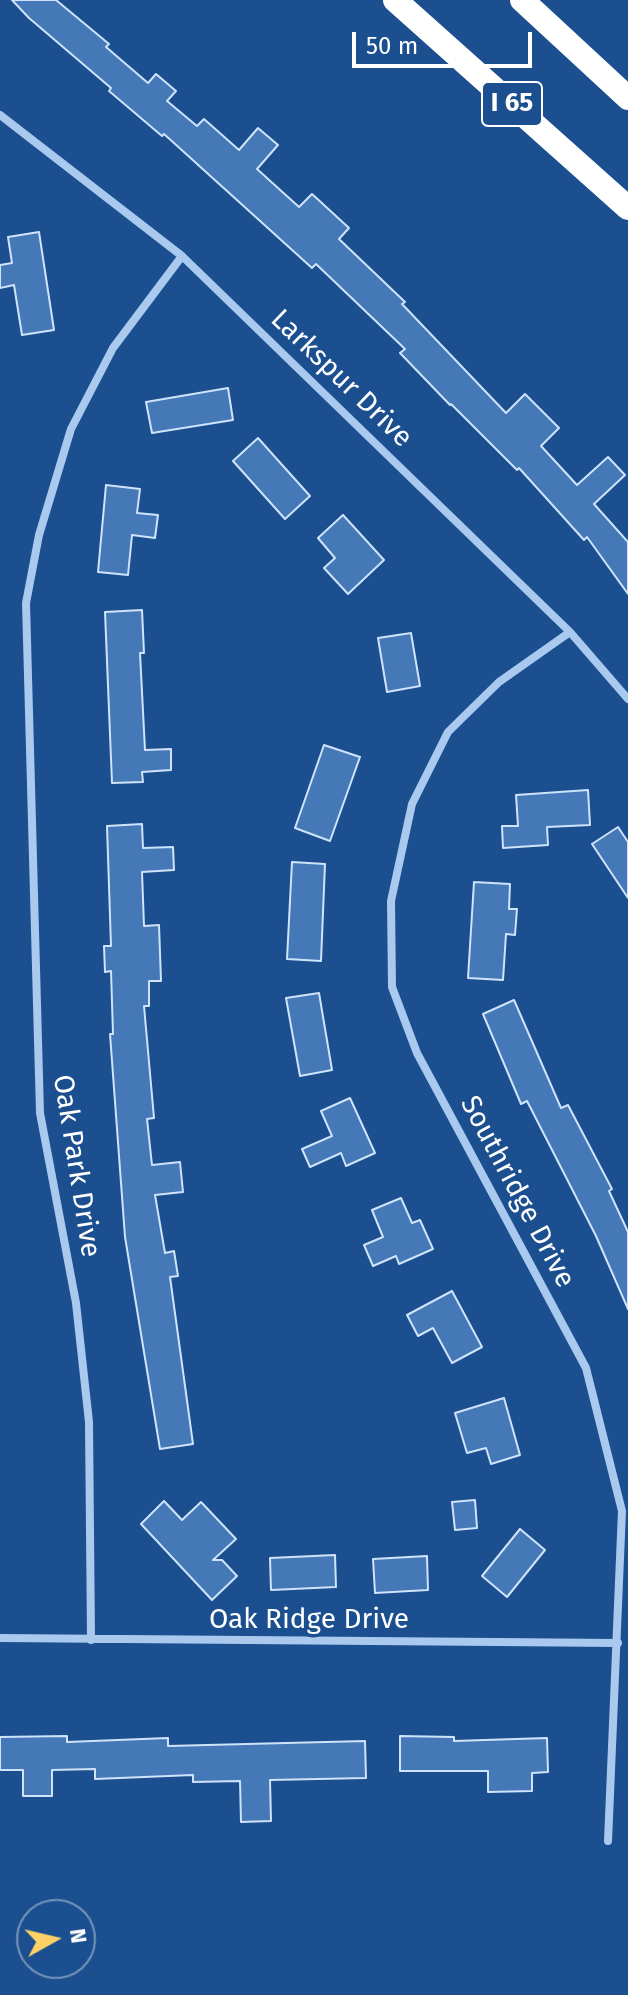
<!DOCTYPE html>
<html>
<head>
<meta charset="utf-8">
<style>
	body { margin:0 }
	#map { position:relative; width:628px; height:1995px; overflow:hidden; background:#1b4f8f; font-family:"Fira Sans",sans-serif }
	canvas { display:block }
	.north { position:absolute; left:16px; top:1899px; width:80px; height:80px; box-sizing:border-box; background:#1b4f8f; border:2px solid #7695bc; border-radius:50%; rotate:82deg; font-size:22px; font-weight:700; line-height:32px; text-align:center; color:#fff }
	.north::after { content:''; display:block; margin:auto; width:28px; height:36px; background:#ffd166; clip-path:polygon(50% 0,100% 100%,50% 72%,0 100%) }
	.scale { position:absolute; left:352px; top:32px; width:180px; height:36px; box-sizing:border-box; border:4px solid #fff; border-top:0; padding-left:10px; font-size:24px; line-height:28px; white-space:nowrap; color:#fff; -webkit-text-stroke:6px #1b4f8f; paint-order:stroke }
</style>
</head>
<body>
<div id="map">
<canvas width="628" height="1995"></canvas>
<div class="north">N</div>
<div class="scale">50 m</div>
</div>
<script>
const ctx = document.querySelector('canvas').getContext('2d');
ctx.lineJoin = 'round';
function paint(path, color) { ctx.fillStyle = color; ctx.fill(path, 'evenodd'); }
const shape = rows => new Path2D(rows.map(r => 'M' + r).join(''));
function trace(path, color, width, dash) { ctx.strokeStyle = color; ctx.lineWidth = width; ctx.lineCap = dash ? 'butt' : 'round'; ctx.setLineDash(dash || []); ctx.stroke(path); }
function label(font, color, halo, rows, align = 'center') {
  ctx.font = font + ' "Fira Sans",sans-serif'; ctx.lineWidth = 7; ctx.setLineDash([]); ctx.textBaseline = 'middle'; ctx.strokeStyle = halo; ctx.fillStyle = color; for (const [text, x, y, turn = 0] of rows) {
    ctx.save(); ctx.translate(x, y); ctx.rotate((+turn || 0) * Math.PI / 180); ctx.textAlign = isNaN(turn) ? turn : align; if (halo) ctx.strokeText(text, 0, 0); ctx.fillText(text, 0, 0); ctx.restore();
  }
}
const building = shape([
	[12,0,56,0,109,44,106,47,148,83,156,74,176,91,167,101,197,126,204,119,239,150,258,128,278,145,257,169,299,207,312,194,349,228,339,239,405,302,402,304,506,413,525,394,559,428,541,446,577,485,608,457,625,475,594,504,628,542,628,594,587,537,584,540,519,468,517,470,451,404,450,405,400,353,405,349,316,264,312,268,164,134,162,136,109,91,111,88,29,18,12,0],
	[39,232,54,330,22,335,14,285,0,288,0,265,12,263,8,237,39,232],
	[228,388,233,420,152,433,146,402,228,388],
	[258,438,310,496,285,519,233,461,258,438],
	[106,485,140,489,137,513,158,515,155,538,132,535,128,575,98,572,106,485],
	[343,515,384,560,348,594,324,568,335,558,318,538,343,515],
	[142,610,144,653,140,653,145,750,171,749,171,770,142,772,143,782,112,783,105,612,142,610],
	[411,633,420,686,387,692,378,638,411,633],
	[324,745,360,757,330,841,295,828,324,745],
	[588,790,590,825,547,827,548,845,503,848,502,826,518,826,516,795,588,790],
	[142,824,143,848,173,847,174,870,142,872,144,926,159,925,161,981,149,981,149,1006,144,1006,154,1118,147,1119,152,1165,180,1162,183,1192,155,1195,165,1253,174,1251,178,1276,170,1277,193,1444,160,1449,125,1237,110,1034,113,1034,111,971,105,972,104,946,111,946,107,826,142,824],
	[618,827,628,842,628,898,592,844,618,827],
	[292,862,325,864,321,961,287,959,292,862],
	[474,882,510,884,509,909,517,909,515,935,506,934,503,980,468,978,474,882],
	[319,993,332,1070,300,1076,286,998,319,993],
	[514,1000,561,1108,568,1105,612,1189,609,1191,628,1232,628,1309,596,1236,527,1101,521,1104,483,1014,514,1000],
	[350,1098,375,1153,346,1166,341,1153,310,1167,302,1149,332,1136,321,1111,350,1098],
	[401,1198,412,1223,420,1220,433,1249,399,1264,396,1256,373,1266,364,1245,383,1237,372,1210,401,1198],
	[452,1291,482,1347,452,1363,433,1328,418,1336,407,1315,452,1291],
	[504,1398,520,1455,491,1464,486,1448,467,1453,455,1413,504,1398],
	[475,1500,477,1528,455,1530,452,1502,475,1500],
	[164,1501,182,1520,201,1502,236,1539,213,1560,222,1560,237,1576,212,1600,141,1524,164,1501],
	[520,1529,545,1550,507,1597,482,1576,520,1529],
	[335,1555,336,1587,271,1590,270,1558,335,1555],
	[427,1556,428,1590,375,1593,373,1559,427,1556],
	[67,1736,67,1742,168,1738,168,1746,365,1741,366,1778,270,1780,271,1821,241,1822,240,1781,193,1782,193,1775,95,1779,95,1769,52,1770,52,1796,23,1796,23,1770,0,1770,0,1737,67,1736],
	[400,1736,454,1737,454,1741,547,1738,548,1772,532,1773,532,1791,488,1792,488,1771,400,1771,400,1736]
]);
paint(building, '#4478b7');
trace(building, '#cfe3fa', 2);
trace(shape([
	[0,115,182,256,570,632,628,699],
	[570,632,499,682,448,732,412,804,391,901,392,987,417,1053,586,1368,622,1511,608,1841],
	[0,1638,618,1643],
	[91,1640,89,1422,76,1303,40,1113,26,603,39,535,71,429,113,348,182,256]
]), '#a9c9ee', 8);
trace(shape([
	[395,0,628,208],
	[522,0,628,98]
]), '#fff', 24);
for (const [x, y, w] of [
	[512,104,60]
]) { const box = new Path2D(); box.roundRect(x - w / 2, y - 22, w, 44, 6); ctx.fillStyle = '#1b4f8f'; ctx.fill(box); trace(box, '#fff', 2); }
label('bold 26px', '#fff', null, [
	["I 65",512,104]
]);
label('28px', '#fff', '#1b4f8f', [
	["Larkspur Drive",341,379,44],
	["Oak Park Drive",76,1166,81],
	["Southridge Drive",517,1192,62],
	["Oak Ridge Drive",309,1620]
]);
</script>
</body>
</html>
